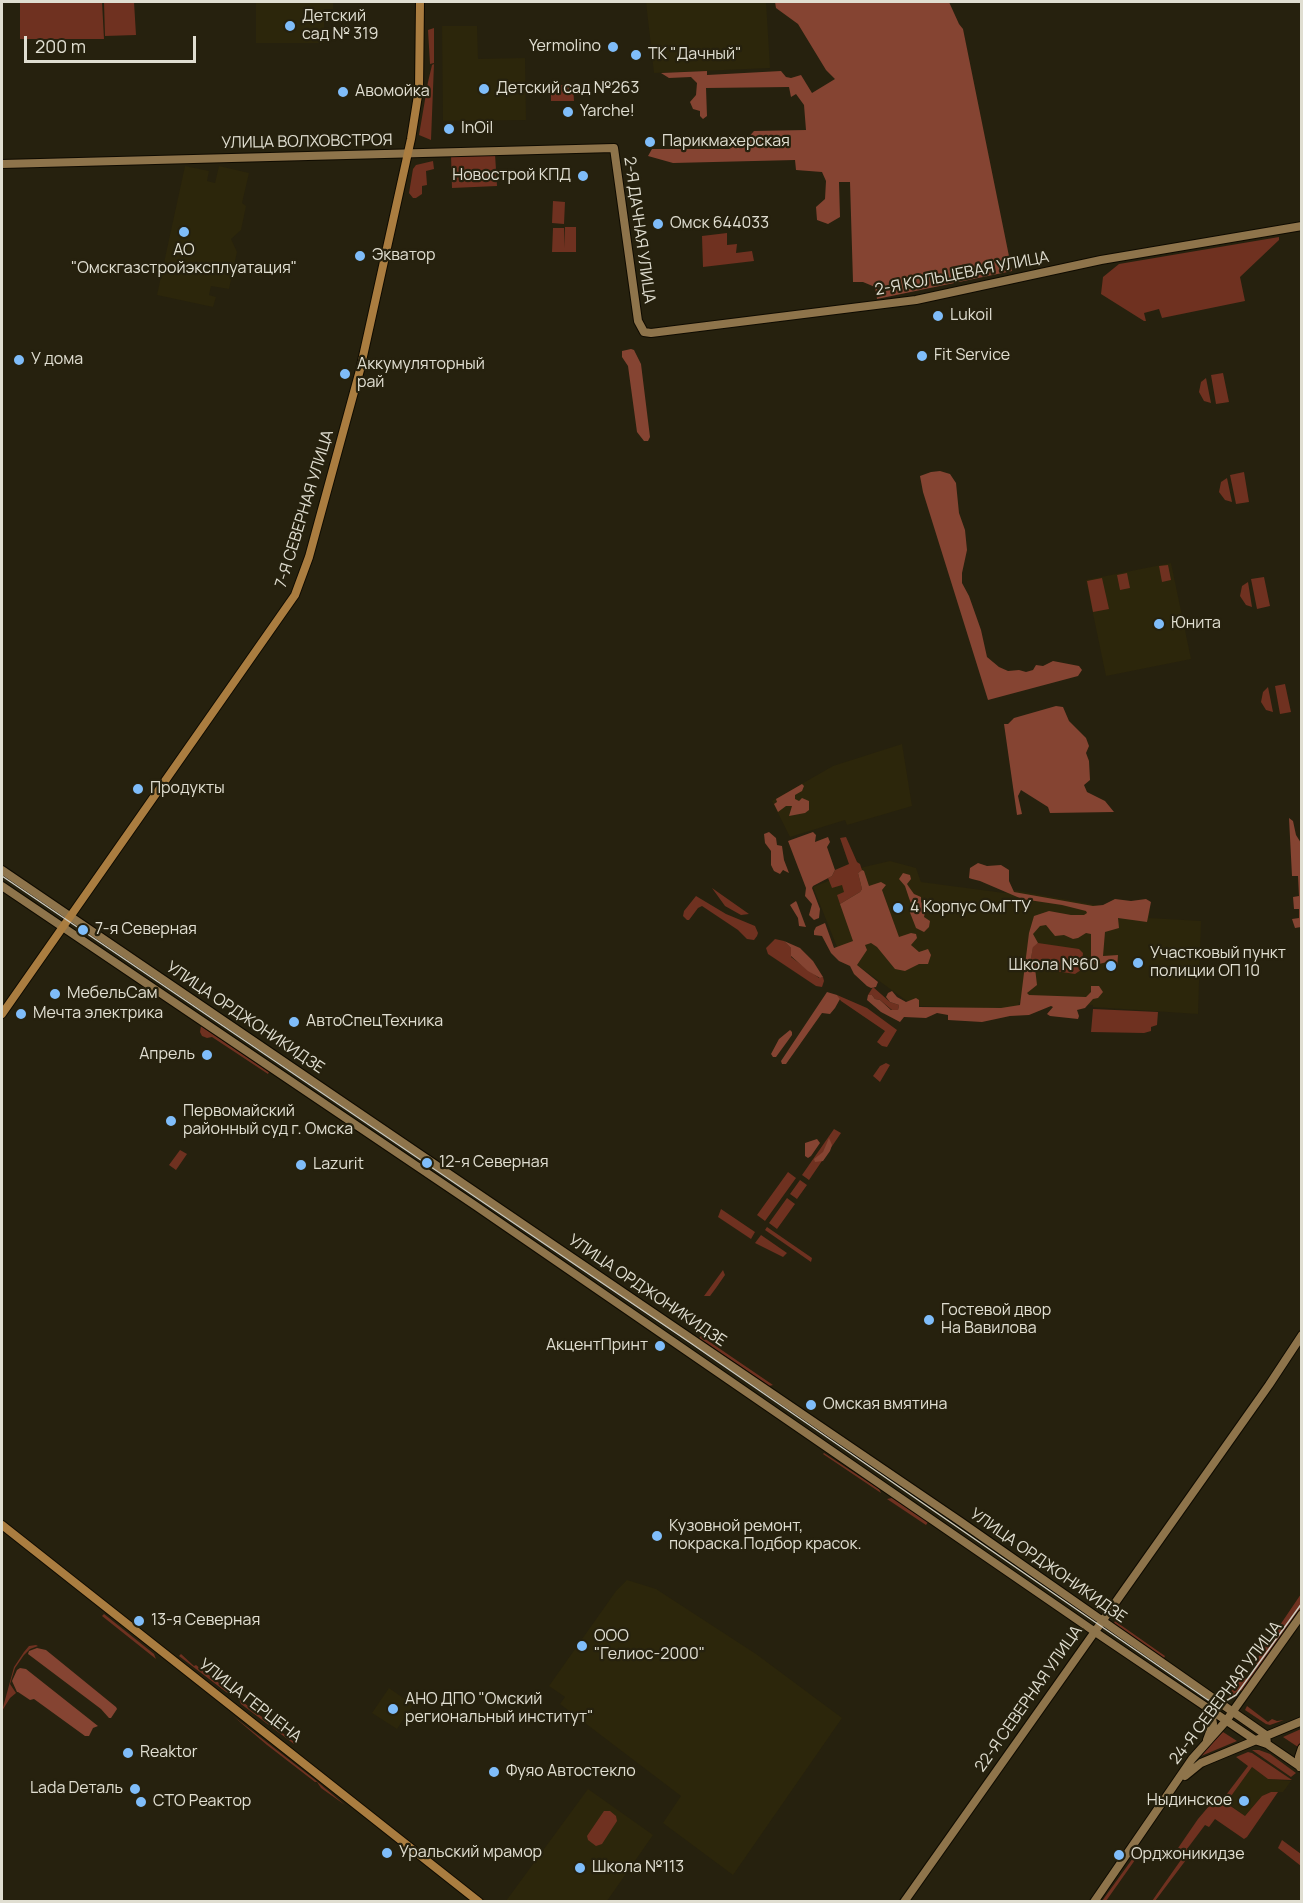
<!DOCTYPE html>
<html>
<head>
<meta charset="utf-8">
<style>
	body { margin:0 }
	#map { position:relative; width:1303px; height:1903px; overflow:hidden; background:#26210e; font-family:Manrope,sans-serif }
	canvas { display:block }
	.frame { position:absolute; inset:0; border:3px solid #e0ded1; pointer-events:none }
	.scale { position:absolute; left:24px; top:36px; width:172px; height:27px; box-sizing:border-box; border:3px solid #e0ded1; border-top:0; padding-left:8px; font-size:18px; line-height:21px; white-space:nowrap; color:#e0ded1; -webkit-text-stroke:4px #26210e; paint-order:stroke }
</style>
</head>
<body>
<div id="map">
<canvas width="1303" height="1903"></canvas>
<div class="frame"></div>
<div class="scale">200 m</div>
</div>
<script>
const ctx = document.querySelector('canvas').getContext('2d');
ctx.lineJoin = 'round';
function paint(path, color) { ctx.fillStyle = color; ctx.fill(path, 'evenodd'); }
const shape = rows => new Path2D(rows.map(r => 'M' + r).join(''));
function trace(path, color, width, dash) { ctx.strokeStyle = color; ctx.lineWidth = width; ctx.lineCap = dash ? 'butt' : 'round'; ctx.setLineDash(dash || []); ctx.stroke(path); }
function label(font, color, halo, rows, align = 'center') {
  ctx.font = font + ' Manrope,sans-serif'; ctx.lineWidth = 4.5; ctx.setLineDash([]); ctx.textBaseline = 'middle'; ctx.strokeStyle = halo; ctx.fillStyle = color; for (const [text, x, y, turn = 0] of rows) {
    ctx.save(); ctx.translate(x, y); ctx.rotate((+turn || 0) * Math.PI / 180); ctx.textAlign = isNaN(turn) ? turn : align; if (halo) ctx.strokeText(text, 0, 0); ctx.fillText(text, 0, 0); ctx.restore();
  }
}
paint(shape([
	[256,2,333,2,333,9,324,9,324,43,256,43],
	[646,2,766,2,770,68,654,73],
	[442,26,477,26,478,59,525,58,526,120,443,121],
	[185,166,209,171,207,181,215,183,219,166,249,173,242,203,246,206,241,230,231,239,237,252,229,289,211,286,209,295,216,297,213,307,157,295],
	[1171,563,1191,659,1106,676,1086,580],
	[902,744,912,806,847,825,845,820,790,837,772,801,833,766],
	[890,861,916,868,921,882,1004,893,1013,890,1101,906,1150,910,1149,918,1201,921,1198,1014,1093,1007,1093,1005,1019,1002,1018,1009,920,1006,907,1001,839,952,813,887,864,867],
	[627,1580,656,1589,756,1654,842,1718,733,1875,663,1823,681,1796,560,1704,565,1697,549,1686,616,1591],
	[389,1688,413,1705,397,1729,372,1713],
	[1252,1767,1268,1779,1291,1781,1283,1792,1271,1792,1262,1796,1245,1816,1226,1802],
	[588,1789,653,1835,607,1901,506,1901]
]), '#2c260b');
paint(shape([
	[20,2,102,2,104,39,20,39],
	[104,2,134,2,136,35,105,36],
	[434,28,434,63,430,64,428,30],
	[434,64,431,140,419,135,428,82,432,65],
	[551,85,573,85,574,101,551,101],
	[495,154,497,186,452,188,451,155],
	[433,161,434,169,426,171,427,185,422,186,422,194,416,198,413,198,409,193,413,169,416,165],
	[553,201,565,202,564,224,552,223],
	[565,227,576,227,576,252,552,252,553,228,564,228,564,248],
	[727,233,727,245,737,244,736,253,752,251,754,261,703,267,702,236],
	[1279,237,1279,240,1240,277,1245,301,1162,318,1159,309,1144,313,1146,321,1144,321,1101,294,1103,277,1119,264],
	[1223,373,1229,402,1216,404,1211,375],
	[1206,378,1211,403,1204,401,1199,392,1201,382],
	[1244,472,1249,502,1236,504,1230,475],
	[1227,478,1232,502,1225,500,1219,492,1221,482],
	[1168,565,1171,580,1162,582,1159,566],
	[1127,573,1130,588,1120,590,1117,575],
	[1264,577,1270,606,1257,609,1251,579],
	[1102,578,1109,609,1093,612,1087,581],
	[1248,582,1252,607,1246,605,1240,596,1242,586],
	[1285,684,1291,712,1280,714,1275,686],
	[1268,687,1273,712,1266,710,1261,702,1263,692],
	[846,837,857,862,860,864,862,870,858,873,862,889,860,892,840,904,837,895,844,892,842,885,832,888,828,878,832,876,835,870,849,864,840,838],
	[712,888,749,914,741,915,725,906],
	[696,896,726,914,755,926,758,933,757,936,754,940,747,939,738,930,702,906,698,908,689,920,687,920,683,916,684,911],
	[775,939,784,941,791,948,791,957,819,978,823,977,824,981,822,987,816,986,768,954,766,948],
	[1038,943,1079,949,1083,953,1081,970,1075,974,1035,968,1030,964,1033,946],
	[873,987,890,1002,899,1005,898,1010,892,1010,880,1000,875,999,872,995,868,995],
	[837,995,867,1008,897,1030,887,1047,882,1046,877,1042,885,1031,841,1001],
	[1093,1009,1158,1012,1157,1025,1151,1027,1151,1031,1144,1033,1091,1032],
	[201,1026,269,1072,268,1074,212,1037,207,1038,202,1036,200,1032],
	[886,1063,890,1065,880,1082,873,1076,880,1066],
	[834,1129,841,1133,809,1180,802,1175],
	[180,1150,187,1154,176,1170,169,1165],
	[788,1172,796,1178,765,1221,757,1215],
	[800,1180,807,1185,797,1199,790,1194],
	[787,1198,795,1204,777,1229,769,1223],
	[721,1209,755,1232,751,1239,718,1217],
	[767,1227,812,1258,811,1262,765,1230],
	[761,1235,787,1253,783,1257,755,1243],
	[723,1270,725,1275,716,1288,710,1296,704,1296],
	[701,1336,773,1385,769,1386,699,1338],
	[824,1453,879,1489,881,1493,823,1454],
	[892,1498,928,1522,926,1525,887,1499],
	[1301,1594,1301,1611,1245,1692,1239,1690,1229,1698,1229,1694,1239,1681,1241,1682,1244,1678,1248,1679,1258,1665,1255,1662],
	[104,1614,154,1654,156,1659,102,1616],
	[1115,1621,1165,1656,1164,1658,1114,1623],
	[36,1645,38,1646,30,1649,24,1655,15,1668,10,1684,16,1693,10,1698,2,1711,14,1667,24,1652,29,1646],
	[181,1654,194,1666,196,1665,233,1694,230,1695,179,1656],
	[239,1699,294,1742,294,1744,241,1704],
	[1247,1706,1268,1722,1272,1719,1277,1721,1284,1720,1270,1725,1266,1724,1245,1710],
	[233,1716,314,1779,345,1805,321,1788,317,1782,315,1782,267,1745],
	[1301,1729,1301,1741,1298,1747,1283,1737],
	[1223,1732,1237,1741,1201,1756,1212,1743],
	[1252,1750,1259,1750,1270,1754,1296,1773,1291,1777],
	[1248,1752,1252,1753,1292,1780,1268,1779,1252,1767,1226,1803,1245,1816,1262,1796,1271,1792,1278,1792,1247,1837,1244,1839,1215,1819,1209,1827,1205,1825,1187,1849,1192,1852,1155,1901,1152,1901,1183,1857,1176,1851,1198,1819,1215,1799,1226,1795,1248,1766,1236,1757],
	[604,1811,610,1811,616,1816,617,1821,602,1844,596,1846,588,1840,587,1836],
	[1282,1840,1301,1854,1301,1866,1278,1848],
	[1133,1858,1135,1860,1106,1901,1102,1901]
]), '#6f3120');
paint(shape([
	[775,2,949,2,959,24,963,29,1012,271,877,299,875,287,863,282,853,282,850,182,839,182,840,217,828,224,817,220,816,207,825,199,826,181,822,172,796,170,795,160,673,163,648,156,652,149,729,149,747,139,754,131,806,130,804,105,796,94,791,97,789,87,706,88,707,116,703,119,700,116,700,111,693,109,690,102,696,95,697,83,691,77,669,78,661,73,707,71,707,75,781,71,786,77,791,78,801,75,812,93,835,79,826,70,798,24,776,8],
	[631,349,634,350,641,364,650,437,648,441,644,441,637,432,628,366,622,357,622,351],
	[940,471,950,474,956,483,959,513,965,530,967,550,962,573,962,583,969,596,981,630,987,657,999,667,1008,671,1019,670,1026,672,1033,670,1036,665,1043,666,1053,661,1079,666,1082,670,1078,676,988,700,923,492,920,476,931,472],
	[1056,706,1063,707,1069,721,1086,738,1089,746,1086,753,1089,761,1090,780,1084,785,1087,792,1105,801,1114,812,1050,813,1048,807,1021,790,1018,796,1022,814,1017,815,1004,724,1008,724,1014,718],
	[802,784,804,786,802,791,795,795,795,799,799,801,802,798,809,801,809,810,805,813,789,816,792,806,786,806,778,812,774,804,777,802,776,799],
	[1289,818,1293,821,1296,835,1301,843,1301,927,1295,928,1292,919,1299,918,1299,909,1294,909,1293,897,1299,896,1298,876,1292,876],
	[769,832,776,838,777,845,782,846,784,860,789,873,783,870,780,874,774,871,771,865,771,851,765,843,764,834],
	[813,832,816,835,815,842,828,837,830,842,827,847,835,870,832,876,813,886,812,888,820,909,819,918,814,920,809,915,812,904,805,896,806,888,788,841],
	[978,863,987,866,1001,865,1009,870,1009,881,1014,892,1093,906,1103,905,1115,899,1131,901,1146,899,1151,902,1147,922,1118,918,1119,928,1105,932,1103,956,1118,955,1117,970,1107,971,1107,962,1095,965,1091,957,1091,934,1086,933,1078,938,1073,939,1064,935,1055,936,1046,925,1040,926,1033,934,1038,943,1033,947,1030,964,1035,968,1037,985,1027,993,1029,995,1086,997,1091,992,1091,986,1099,986,1103,992,1098,998,1093,999,1085,1008,1077,1010,1079,1016,1078,1019,1050,1016,1047,1014,1053,1007,1051,1006,1029,1015,1010,1016,982,1022,948,1020,948,1015,937,1013,926,1018,904,1017,900,1022,881,1012,867,1000,868,995,872,995,875,999,880,1000,891,1010,898,1010,899,1005,890,1002,886,997,888,993,892,991,897,997,906,1002,916,998,919,1000,919,1007,1001,1008,1020,1005,1029,933,1034,916,1049,911,1071,915,1084,915,1087,913,1086,911,1062,905,1022,899,980,881,972,879,969,878,970,868],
	[862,870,864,871,869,886,881,882,886,885,882,890,899,937,911,933,916,934,917,938,911,945,919,952,928,949,931,955,928,964,919,964,905,971,895,969,877,947,871,943,865,945,867,950,857,965,878,982,876,987,871,988,867,986,854,974,850,966,839,961,831,953,822,936,814,935,814,931,816,927,825,923,834,948,853,941,840,904,860,892,862,889,858,873],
	[903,873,910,875,911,879,907,884,909,887,914,894,921,897,921,902,926,907,924,917,930,921,929,927,924,932,916,928,909,910,912,906,909,898,905,886,899,879],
	[796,901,797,903,806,927,799,926,798,918,790,905],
	[784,941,800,948,813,961,823,977,820,978,808,971,791,956,791,948],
	[827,992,837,995,840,999,835,1008,830,1014,822,1013,786,1064,782,1064,781,1061],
	[790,1030,792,1032,792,1035,776,1057,773,1057,771,1054,779,1039],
	[829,1138,832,1145,830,1151,823,1161,815,1162,814,1159,823,1152],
	[817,1139,820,1143,811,1156,808,1158,805,1156,805,1143],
	[37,1648,46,1650,116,1707,117,1709,111,1718,109,1718,101,1709,28,1654,29,1651],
	[20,1668,26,1669,98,1726,93,1728,89,1736,85,1736,34,1699,30,1700,18,1692,17,1692,12,1681,17,1670]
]), '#854432');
const secondary = shape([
	[2,164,614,148,638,321,644,332,651,333,916,300,1101,260,1302,226],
	[2,870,961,1522,1266,1735,1267,1744],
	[2,886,476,1206,1101,1636,1255,1740,1267,1744,1302,1768],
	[1207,1740,1213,1724,1211,1712],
	[1300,1767,1299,1757,1302,1748],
	[1185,1776,1201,1763,1302,1721],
	[904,1902,1269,1385,1302,1335],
	[1094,1902,1192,1759,1226,1721,1302,1614]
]);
const primary = shape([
	[2,1014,295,595,309,557,360,370,411,139,419,89,420,2],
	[2,1525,479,1902]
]);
trace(secondary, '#0f0b00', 10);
trace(primary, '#0f0b00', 10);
trace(secondary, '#8e744b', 8);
trace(primary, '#aa7d40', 8);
trace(shape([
	[2,876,692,1344,1208,1700,1216,1702,1224,1702,1236,1695,1302,1603]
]), '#cdcabd', 1.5);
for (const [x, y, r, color] of [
	[290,26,6,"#7fbdfa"],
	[613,47,6,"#7fbdfa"],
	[636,55,6,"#7fbdfa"],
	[484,89,6,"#7fbdfa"],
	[343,92,6,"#7fbdfa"],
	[568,112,6,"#7fbdfa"],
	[449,129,6,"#7fbdfa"],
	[650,142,6,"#7fbdfa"],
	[583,176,6,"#7fbdfa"],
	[658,224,6,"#7fbdfa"],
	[184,232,6,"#7fbdfa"],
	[360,256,6,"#7fbdfa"],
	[938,316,6,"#7fbdfa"],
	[922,356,6,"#7fbdfa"],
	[19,360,6,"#7fbdfa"],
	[345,374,6,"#7fbdfa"],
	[1159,624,6,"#7fbdfa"],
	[138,789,6,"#7fbdfa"],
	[898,908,6,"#7fbdfa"],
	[83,930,6,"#7fbdfa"],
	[1138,963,6,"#7fbdfa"],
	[1111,966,6,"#7fbdfa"],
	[55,994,6,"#7fbdfa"],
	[21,1014,6,"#7fbdfa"],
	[294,1022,6,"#7fbdfa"],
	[207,1055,6,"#7fbdfa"],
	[171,1121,6,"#7fbdfa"],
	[427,1163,6,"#7fbdfa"],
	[301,1165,6,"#7fbdfa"],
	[929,1320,6,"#7fbdfa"],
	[660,1346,6,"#7fbdfa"],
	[811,1405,6,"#7fbdfa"],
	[657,1536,6,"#7fbdfa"],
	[139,1621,6,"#7fbdfa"],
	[582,1646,6,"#7fbdfa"],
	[393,1709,6,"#7fbdfa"],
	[128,1753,6,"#7fbdfa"],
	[494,1772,6,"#7fbdfa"],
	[135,1789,6,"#7fbdfa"],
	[1244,1801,6,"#7fbdfa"],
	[141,1802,6,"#7fbdfa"],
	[387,1853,6,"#7fbdfa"],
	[1119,1855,6,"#7fbdfa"],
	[580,1868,6,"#7fbdfa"]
]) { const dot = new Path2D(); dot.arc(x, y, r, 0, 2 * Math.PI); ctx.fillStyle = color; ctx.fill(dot); trace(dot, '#26210e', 2); }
label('16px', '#e0ded1', '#26210e', [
	["Детский",302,17],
	["сад № 319",302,35],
	["Yermolino",601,47,"right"],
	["ТК \"Дачный\"",648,55],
	["Детский сад №263",496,89],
	["Авомойка",355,92],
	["Yarche!",580,112],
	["InOil",461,129],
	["Парикмахерская",662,142],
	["Новострой КПД",571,176,"right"],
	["Омск 644033",670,224],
	["АО",184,251,"center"],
	["\"Омскгазстройэксплуатация\"",184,269,"center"],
	["Экватор",372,256],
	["Lukoil",950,316],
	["Fit Service",934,356],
	["У дома",31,360],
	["Аккумуляторный",357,365],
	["рай",357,383],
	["Юнита",1171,624],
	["Продукты",150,789],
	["4 Корпус ОмГТУ",910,908],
	["7-я Северная",95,930],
	["Участковый пункт",1150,954],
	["полиции ОП 10",1150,972],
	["Школа №60",1099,966,"right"],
	["МебельСам",67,994],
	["Мечта электрика",33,1014],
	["АвтоСпецТехника",306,1022],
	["Апрель",195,1055,"right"],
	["Первомайский",183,1112],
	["районный суд г. Омска",183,1130],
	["12-я Северная",439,1163],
	["Lazurit",313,1165],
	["Гостевой двор",941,1311],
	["На Вавилова",941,1329],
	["АкцентПринт",648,1346,"right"],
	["Oмская вмятина",823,1405],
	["Кузовной ремонт,",669,1527],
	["покраска.Подбор красок.",669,1545],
	["13-я Северная",151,1621],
	["ООО",594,1637],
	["\"Гелиос-2000\"",594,1655],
	["АНО ДПО \"Омский",405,1700],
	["региональный институт\"",405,1718],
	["Reaktor",140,1753],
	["Фуяо Автостекло",506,1772],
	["Lada Dеталь",123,1789,"right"],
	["Ныдинское",1232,1801,"right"],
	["СТО Реактор",153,1802],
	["Уральский мрамор",399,1853],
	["Орджоникидзе",1131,1855],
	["Школа №113",592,1868]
], 'left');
label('16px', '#e0ded1', '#26210e', [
	["УЛИЦА ВОЛХОВСТРОЯ",307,142,-1],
	["2-Я ДАЧНАЯ УЛИЦА",639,230,82],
	["2-Я КОЛЬЦЕВАЯ УЛИЦА",962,274,-11],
	["7-Я СЕВЕРНАЯ УЛИЦА",305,509,-73],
	["УЛИЦА ОРДЖОНИКИДЗЕ",245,1018,34],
	["УЛИЦА ОРДЖОНИКИДЗЕ",647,1291,34],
	["УЛИЦА ОРДЖОНИКИДЗЕ",1048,1566,35],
	["24-Я СЕВЕРНАЯ УЛИЦА",1226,1693,-53],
	["22-Я СЕВЕРНАЯ УЛИЦА",1029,1699,-55],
	["УЛИЦА ГЕРЦЕНА",250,1701,38]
]);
</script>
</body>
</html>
